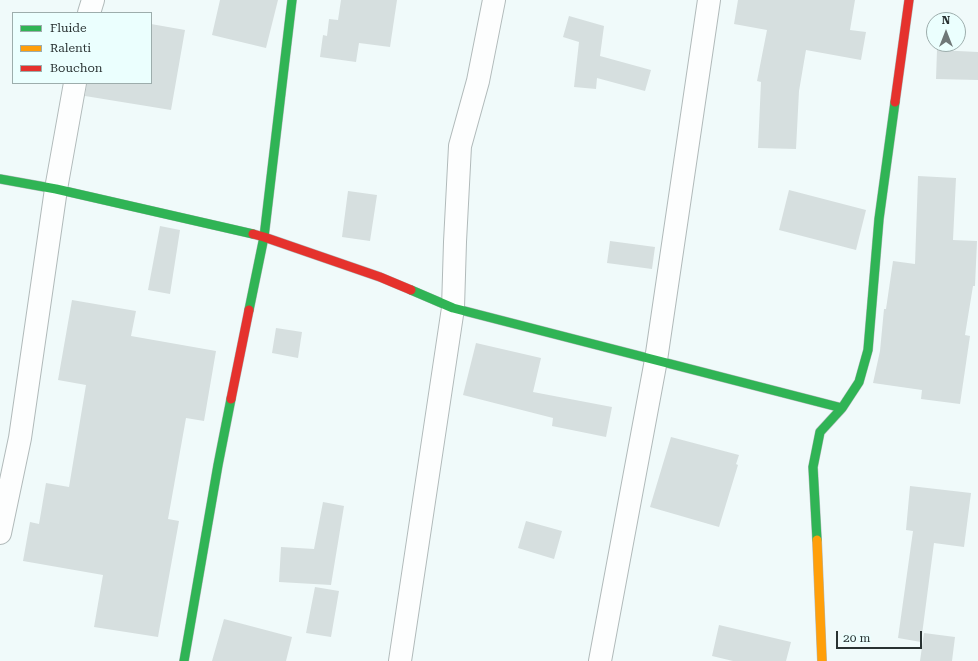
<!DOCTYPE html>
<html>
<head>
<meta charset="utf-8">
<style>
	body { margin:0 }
	#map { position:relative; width:978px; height:661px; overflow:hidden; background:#f0fafa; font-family:"Roboto Serif",serif }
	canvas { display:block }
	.legend { position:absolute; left:12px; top:12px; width:140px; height:72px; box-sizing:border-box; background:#ebfffe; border:1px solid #9dadac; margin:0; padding:5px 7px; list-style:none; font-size:12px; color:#293232 }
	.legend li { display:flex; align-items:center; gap:8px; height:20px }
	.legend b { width:20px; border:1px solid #9dadac }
	.north { position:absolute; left:926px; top:12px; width:40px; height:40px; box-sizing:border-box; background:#ebfffe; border:1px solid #9dadac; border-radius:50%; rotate:0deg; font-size:11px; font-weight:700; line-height:16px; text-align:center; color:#293232 }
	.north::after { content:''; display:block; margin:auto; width:14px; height:18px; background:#6f7878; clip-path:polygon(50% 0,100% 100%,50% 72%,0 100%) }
	.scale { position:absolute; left:836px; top:631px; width:86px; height:18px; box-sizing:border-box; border:2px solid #293232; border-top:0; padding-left:5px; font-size:12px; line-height:14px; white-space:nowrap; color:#293232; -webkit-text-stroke:3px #ebfffe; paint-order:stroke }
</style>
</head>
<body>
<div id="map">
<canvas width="978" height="661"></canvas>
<ul class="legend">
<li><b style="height:5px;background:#30b455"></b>Fluide</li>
<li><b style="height:5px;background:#ff9f0a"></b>Ralenti</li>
<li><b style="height:5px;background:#e5322d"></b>Bouchon</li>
</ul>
<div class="north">N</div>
<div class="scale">20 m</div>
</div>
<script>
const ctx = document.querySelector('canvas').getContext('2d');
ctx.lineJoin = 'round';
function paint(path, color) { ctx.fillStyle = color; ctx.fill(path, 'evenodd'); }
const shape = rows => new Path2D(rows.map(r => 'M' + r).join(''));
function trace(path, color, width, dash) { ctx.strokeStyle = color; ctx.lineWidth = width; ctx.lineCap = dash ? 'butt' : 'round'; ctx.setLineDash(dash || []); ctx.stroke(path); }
paint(shape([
	[220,0,278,0,266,48,212,35],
	[341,0,397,0,390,47,359,43,356,62,320,57,323,35,327,36,329,19,338,20],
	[738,0,855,0,850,30,866,32,861,60,806,50,799,91,796,149,758,148,761,82,757,81,767,30,734,24],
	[569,16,604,26,600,56,651,70,645,91,597,78,596,89,574,87,579,42,563,37],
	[151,24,185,30,171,110,85,96,87,83,151,83],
	[937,50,978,52,978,80,936,79],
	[918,176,956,178,953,240,977,241,975,286,973,286,965,335,970,336,960,404,921,399,922,390,873,383,880,351,884,309,886,309,893,261,915,264],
	[789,190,866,210,856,250,779,230],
	[348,191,377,195,370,241,342,237],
	[160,226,180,230,170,294,148,290],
	[610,241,655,247,652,269,607,263],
	[72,300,136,311,131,336,216,351,204,421,186,418,168,519,179,521,158,637,94,627,103,575,23,561,30,522,39,524,46,483,69,487,86,385,58,380],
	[276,328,302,332,298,358,272,353],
	[476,343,541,358,533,392,612,407,606,437,552,426,553,418,463,395],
	[671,437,739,455,736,464,738,465,719,527,650,507],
	[910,486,971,493,964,547,934,543,921,642,898,638,913,531,906,530],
	[323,502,344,506,331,585,279,582,281,547,314,549],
	[526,521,562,531,554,559,518,548],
	[315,587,339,591,331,637,306,633],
	[224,619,292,637,286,661,212,661],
	[719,625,791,642,786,661,733,661,712,656],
	[924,633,955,637,952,661,920,661]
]), '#d6dfdf');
const street = shape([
	[89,13,93,0],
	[0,533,20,438,56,189,75,83],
	[400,661,453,308,455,242,460,146,478,81,494,0],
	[600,661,656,360,709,0]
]);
const fast = shape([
	[0,179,56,189,253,234],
	[411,290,453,308,842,408],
	[249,310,264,237,292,0],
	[817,540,813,467,820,432,842,408,859,382,868,350,879,219,895,102],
	[184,661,218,465,231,399]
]);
const slow = shape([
	[817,540,822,661]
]);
const jam = shape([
	[895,102,909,0],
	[253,234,264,237,380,277,411,290],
	[231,399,249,310]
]);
trace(street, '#b1baba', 24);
trace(fast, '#b1baba', 10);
trace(slow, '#b1baba', 10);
trace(jam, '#b1baba', 10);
trace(street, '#fdfefe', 22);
trace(fast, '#30b455', 9);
trace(slow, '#ff9f0a', 9);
trace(jam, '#e5322d', 9);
</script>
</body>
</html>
